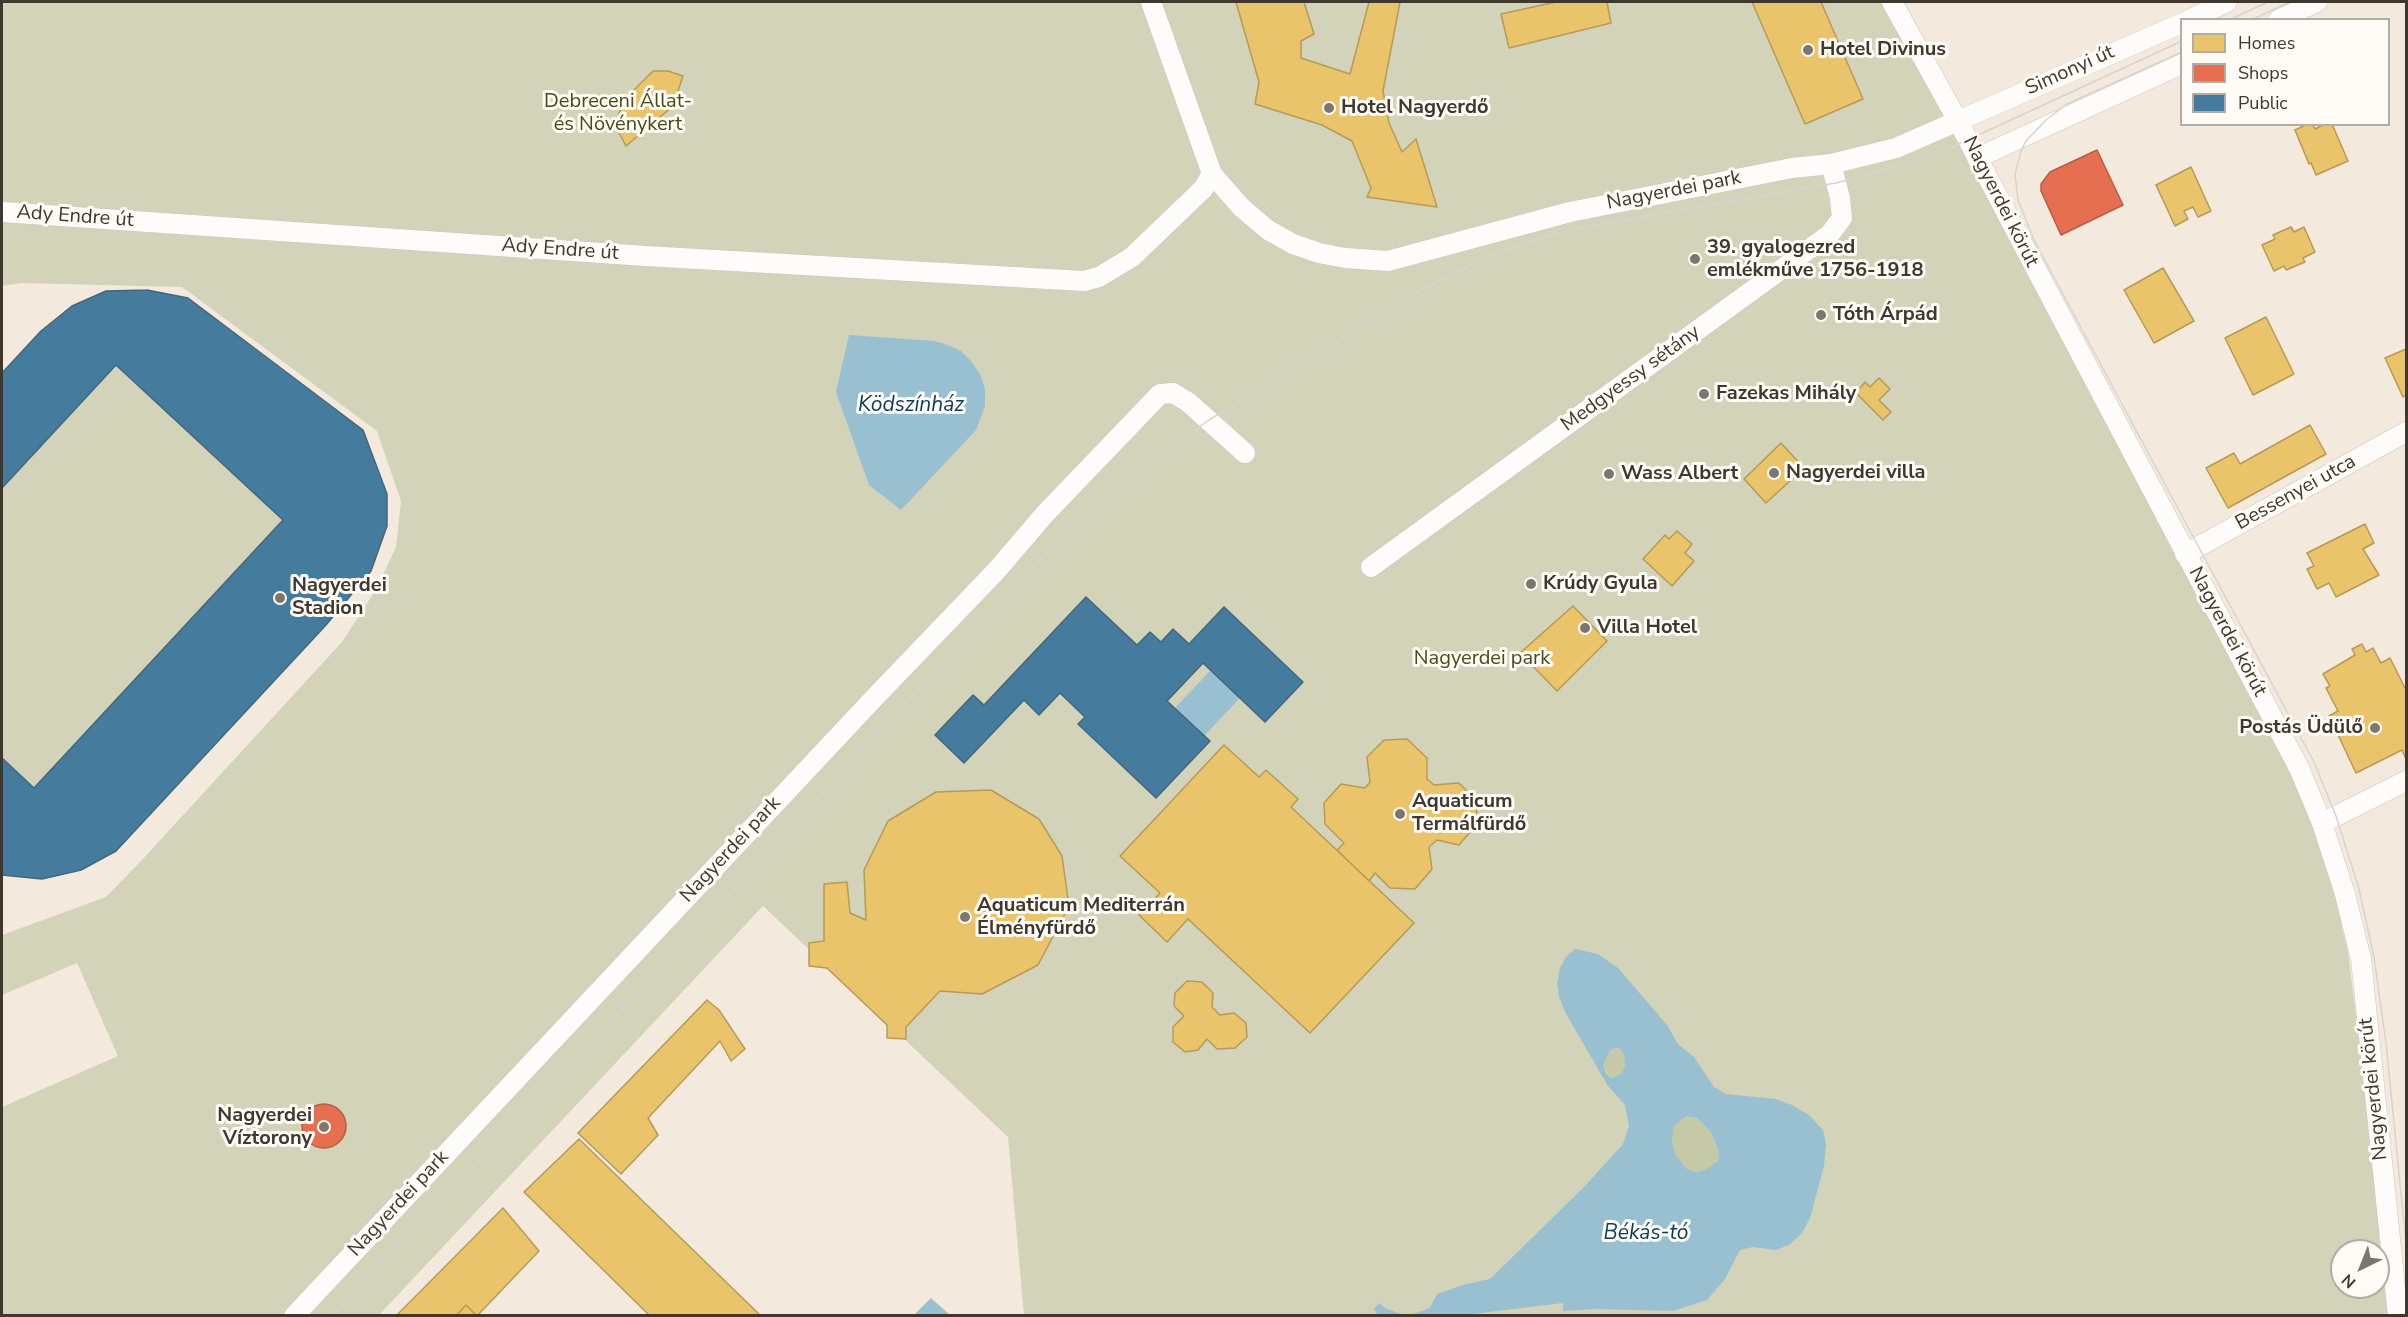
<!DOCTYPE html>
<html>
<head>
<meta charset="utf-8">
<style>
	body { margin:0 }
	#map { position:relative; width:2408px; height:1317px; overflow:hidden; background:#f3e9dd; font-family:"Nunito Sans",sans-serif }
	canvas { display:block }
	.frame { position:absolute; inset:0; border:3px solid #3f382f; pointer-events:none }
	.legend { position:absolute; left:2180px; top:18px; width:210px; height:108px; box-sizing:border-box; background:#fefaf5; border:2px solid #b2aca6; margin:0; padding:8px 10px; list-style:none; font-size:18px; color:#3f382f }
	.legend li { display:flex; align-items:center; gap:12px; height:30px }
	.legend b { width:30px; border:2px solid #b2aca6 }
	.north { position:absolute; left:2330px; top:1239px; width:60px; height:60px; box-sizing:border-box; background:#fefaf5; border:2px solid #b2aca6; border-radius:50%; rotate:223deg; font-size:16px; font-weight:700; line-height:24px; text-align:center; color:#3f382f }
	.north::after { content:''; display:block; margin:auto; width:21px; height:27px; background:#7e766c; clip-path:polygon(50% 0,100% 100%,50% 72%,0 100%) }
</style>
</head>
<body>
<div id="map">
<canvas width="2408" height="1317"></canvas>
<div class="frame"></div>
<ul class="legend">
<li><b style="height:16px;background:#e9c46a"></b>Homes</li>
<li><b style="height:16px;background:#e76f51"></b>Shops</li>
<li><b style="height:16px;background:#457b9d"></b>Public</li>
</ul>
<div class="north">N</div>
</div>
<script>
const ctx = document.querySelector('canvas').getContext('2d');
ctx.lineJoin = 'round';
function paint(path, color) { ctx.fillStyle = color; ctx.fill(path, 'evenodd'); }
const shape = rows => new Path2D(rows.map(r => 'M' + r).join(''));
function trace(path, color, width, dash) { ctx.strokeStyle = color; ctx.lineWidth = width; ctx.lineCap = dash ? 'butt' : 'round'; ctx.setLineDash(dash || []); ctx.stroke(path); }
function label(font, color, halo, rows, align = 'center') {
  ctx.font = font + ' "Nunito Sans",sans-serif'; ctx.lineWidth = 6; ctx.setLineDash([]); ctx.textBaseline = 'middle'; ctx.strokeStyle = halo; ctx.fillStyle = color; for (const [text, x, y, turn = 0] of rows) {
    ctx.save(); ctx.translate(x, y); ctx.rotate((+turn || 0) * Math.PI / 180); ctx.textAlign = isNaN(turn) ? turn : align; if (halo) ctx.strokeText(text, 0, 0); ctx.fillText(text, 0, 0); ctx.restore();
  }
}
paint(shape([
	[2,2,1892,2,2299,768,2350,913,2341,924,2348,952,2361,1056,2388,1315,1024,1315,1008,1137,763,906,379,1315,2,1315,2,1107,118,1056,77,963,2,995,2,935,106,897,141,861,342,642,377,588,396,547,401,501,377,431,182,287,22,283,2,286],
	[2342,1251,2378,1251,2378,1287,2342,1287],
	[116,365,283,520,34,788,2,758,2,488]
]), '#d2d3b9');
paint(shape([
	[1619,1048,1624,1054,1625,1066,1620,1074,1612,1079,1603,1065,1611,1049],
	[1686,1116,1697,1118,1711,1132,1719,1152,1718,1161,1705,1170,1696,1172,1687,1169,1676,1156,1672,1141,1674,1126]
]), '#c5c9a7');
paint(shape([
	[849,335,934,341,948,345,961,351,972,362,981,376,985,390,985,406,976,430,901,510,869,485,836,392],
	[1211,670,1240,698,1204,736,1175,708],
	[1575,949,1598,954,1618,968,1667,1025,1678,1044,1694,1057,1714,1087,1726,1094,1776,1099,1792,1105,1809,1115,1823,1130,1826,1144,1824,1166,1810,1218,1802,1233,1789,1245,1776,1250,1753,1247,1740,1250,1725,1279,1707,1300,1673,1311,1595,1309,1563,1311,1563,1303,1464,1315,1410,1315,1430,1308,1437,1294,1466,1284,1490,1279,1585,1186,1623,1144,1629,1126,1625,1105,1608,1086,1565,1012,1559,997,1557,983,1560,968,1566,957],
	[1619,1048,1624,1054,1625,1066,1620,1074,1612,1079,1606,1073,1603,1065,1611,1049],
	[1686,1116,1697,1118,1711,1132,1719,1152,1718,1161,1705,1170,1696,1172,1687,1169,1676,1156,1672,1141,1674,1126],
	[931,1298,950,1315,914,1315],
	[1379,1303,1385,1308,1404,1315,1378,1315,1374,1309]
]), '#99c0d0');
const homes = shape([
	[1236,2,1304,2,1314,34,1301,41,1301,58,1350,74,1369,2,1400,2,1383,91,1389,123,1402,152,1416,139,1437,207,1367,197,1371,188,1352,141,1322,125,1255,104,1259,82,1236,2],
	[1556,2,1607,2,1611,23,1509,48,1501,14,1556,2],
	[1752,2,1821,2,1863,99,1805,124,1752,2],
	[653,71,668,71,683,76,673,106,626,146,618,131,619,113,630,94,653,71],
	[2308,124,2313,124,2315,129,2325,124,2332,124,2348,161,2316,175,2311,163,2309,164,2295,130,2308,124],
	[2191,167,2211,211,2198,217,2193,207,2184,211,2188,219,2175,226,2156,185,2191,167],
	[2291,227,2294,232,2304,227,2315,252,2303,258,2305,262,2286,270,2284,266,2274,271,2262,245,2275,239,2273,235,2291,227],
	[2163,268,2194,321,2154,343,2124,290,2163,268],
	[2266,317,2294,374,2253,395,2225,338,2266,317],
	[2406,349,2406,395,2403,397,2385,358,2406,349],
	[1879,378,1890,389,1879,400,1891,412,1883,420,1856,393,1865,382,1870,387,1879,378],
	[2310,425,2326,454,2228,508,2206,468,2234,453,2240,464,2310,425],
	[1781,443,1804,468,1766,503,1744,479,1781,443],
	[2365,524,2374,543,2363,549,2379,575,2336,597,2329,583,2317,589,2307,569,2314,566,2307,553,2365,524],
	[1677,531,1692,544,1685,553,1694,561,1672,586,1643,559,1665,535,1669,539,1677,531],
	[1573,606,1607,641,1557,691,1520,653,1573,606],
	[2362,644,2366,652,2373,648,2381,663,2390,658,2406,690,2406,759,2402,750,2356,773,2329,716,2338,711,2326,688,2330,686,2323,674,2355,655,2352,649,2362,644],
	[1407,739,1427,758,1427,779,1434,785,1459,783,1477,801,1476,825,1459,845,1437,840,1429,847,1432,869,1415,889,1390,888,1375,873,1369,881,1337,850,1344,843,1325,824,1324,803,1341,784,1365,788,1370,782,1367,757,1384,740,1407,739],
	[1224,745,1259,777,1266,770,1298,799,1291,807,1414,923,1310,1033,1188,919,1167,942,1139,915,1160,893,1120,856,1224,745],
	[991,790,1039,819,1062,856,1069,906,1038,965,982,994,940,991,906,1027,906,1039,887,1038,887,1025,827,968,809,966,809,943,824,941,824,884,847,882,850,913,866,920,864,870,888,821,936,792,991,790],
	[1187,981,1202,982,1213,993,1212,1007,1220,1015,1234,1013,1246,1023,1247,1037,1235,1048,1217,1049,1207,1039,1198,1050,1185,1052,1173,1042,1173,1027,1184,1016,1174,1006,1175,993,1187,981],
	[707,1000,719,1010,745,1049,731,1061,720,1041,648,1118,658,1135,621,1174,578,1133,707,1000],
	[579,1139,761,1316,650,1316,524,1192,579,1139],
	[503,1208,539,1251,477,1316,466,1305,456,1316,396,1316,503,1208],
	[466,1305,477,1316,456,1316,466,1305]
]);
paint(homes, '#e9c46a');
trace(homes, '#b69a58', 1.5);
const shops = shape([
	[2097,150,2123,205,2061,235,2041,191,2041,184,2050,172,2097,150],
	'302 1126a22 22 0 1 1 44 0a22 22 0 1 1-44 0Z'
]);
paint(shops, '#e76f51');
trace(shops, '#b55e47', 1.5);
const public = shape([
	[147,290,188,298,363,430,387,494,387,526,371,571,326,625,116,851,81,870,42,879,2,875,2,758,34,788,283,520,116,365,2,488,2,373,41,331,72,306,106,291,147,290],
	[1086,597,1137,645,1150,632,1161,642,1173,629,1189,644,1224,607,1303,682,1265,722,1203,663,1167,701,1210,741,1156,798,1078,724,1085,717,1060,693,1039,715,1024,700,964,763,935,735,973,695,984,705,1086,597]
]);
paint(public, '#457b9d');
trace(public, '#43677c', 1.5);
const minor = shape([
	[1151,2,1212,174,1241,207,1268,230,1293,244,1319,253,1345,258,1388,261,1570,212,1792,168,1831,164,1896,148,2182,23],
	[1892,2,1958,121,2299,768,2322,823,2345,894,2361,959,2398,1316],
	[2188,20,2227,2],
	[2278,20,2317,2],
	[1977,158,2182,64],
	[2,212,645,256,1084,281,1099,277,1132,257,1203,189,1212,174],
	[2185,554,2406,432],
	[1371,567,1830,234,1842,218,1840,198,1831,164],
	[2322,823,2406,781],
	[294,1316,877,695,997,570,1044,515,1160,394,1173,393,1188,402,1245,453]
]);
trace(minor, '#ccc5bb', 21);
trace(minor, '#fdfcfa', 20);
trace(shape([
	[2229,20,2268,2],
	[2251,20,2290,2],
	[2182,52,2067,104,2046,120,2026,141,2021,151,2015,174,2018,200,2034,240,2314,762,2336,816,2359,889,2374,957,2386,1043,2406,1243],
	[332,1316,690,938,896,713,1074,524,1146,465,1209,420,1415,293,1482,259,1528,242,1574,229,1836,183,1902,165,1950,148,2182,41]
]), '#d6d4d0', 1.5);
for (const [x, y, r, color] of [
	[1808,50,6,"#7e766c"],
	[1329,108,6,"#7e766c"],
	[1695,259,6,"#7e766c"],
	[1821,315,6,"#7e766c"],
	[1704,394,6,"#7e766c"],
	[1774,473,6,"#7e766c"],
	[1609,474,6,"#7e766c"],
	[1531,584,6,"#7e766c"],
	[280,598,6,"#7e766c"],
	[1585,628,6,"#7e766c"],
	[2375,728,6,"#7e766c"],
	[1400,814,6,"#7e766c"],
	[965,917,6,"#7e766c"],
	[324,1127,6,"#7e766c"]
]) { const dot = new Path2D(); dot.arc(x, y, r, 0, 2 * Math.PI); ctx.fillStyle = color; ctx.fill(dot); trace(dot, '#fefaf5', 2); }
label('bold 20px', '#3f382f', '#fefaf5', [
	["Hotel Divinus",1820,50],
	["Hotel Nagyerdő",1341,108],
	["39. gyalogezred",1707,248],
	["emlékműve 1756-1918",1707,271],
	["Tóth Árpád",1833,315],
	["Fazekas Mihály",1716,394],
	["Nagyerdei villa",1786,473],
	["Wass Albert",1621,474],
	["Krúdy Gyula",1543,584],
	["Nagyerdei",292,586],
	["Stadion",292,609],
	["Villa Hotel",1597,628],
	["Postás Üdülő",2363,728,"right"],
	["Aquaticum",1412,802],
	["Termálfürdő",1412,825],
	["Aquaticum Mediterrán",977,906],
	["Élményfürdő",977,929],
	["Nagyerdei",312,1116,"right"],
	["Víztorony",312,1139,"right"]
], 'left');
label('20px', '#3f382f', '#fefaf5', [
	["Simonyi út",2070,71,-24],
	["Nagyerdei park",1674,191,-11],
	["Nagyerdei körút",2000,202,63],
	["Ady Endre út",75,217,4],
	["Ady Endre út",560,250,4],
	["Medgyessy sétány",1631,379,-36],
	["Bessenyei utca",2296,493,-29],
	["Nagyerdei körút",2227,632,62],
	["Nagyerdei park",731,850,-47],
	["Nagyerdei körút",2374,1089,-96],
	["Nagyerdei park",399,1204,-47]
]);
label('20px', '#434f15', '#fefaf5', [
	["Debreceni Állat-",618,102],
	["és Növénykert",618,125],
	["Nagyerdei park",1482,659]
]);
label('italic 21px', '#093e52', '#fefaf5', [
	["Ködszínház",911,406],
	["Békás-tó",1646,1234]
]);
</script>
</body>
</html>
